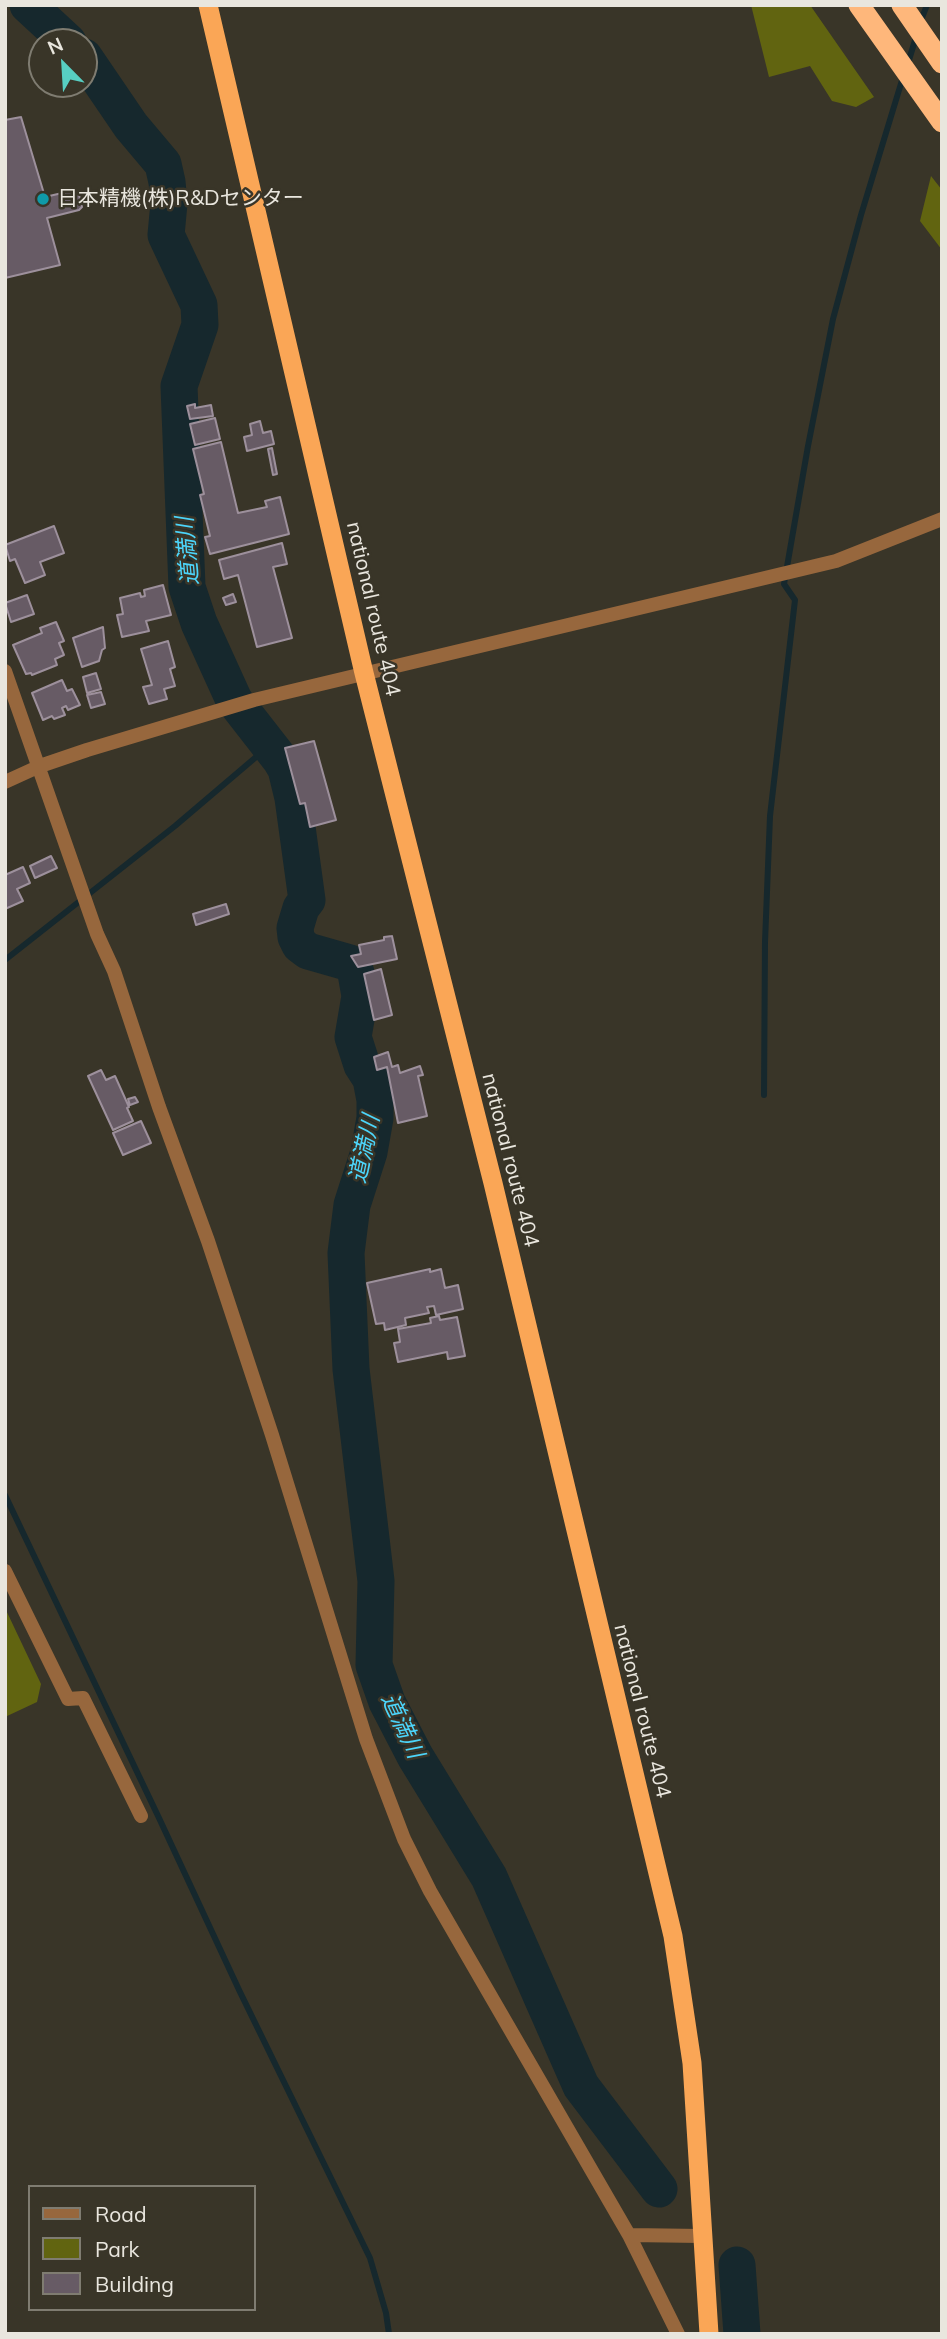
<!DOCTYPE html>
<meta charset="utf-8">
<style>
body{margin:0}
#map{position:relative;width:947px;height:2339px;overflow:hidden;background:#393528;font-family:Mulish,sans-serif}
canvas{display:block}
.frame{position:absolute;inset:0;border:7px solid #e9e6de;pointer-events:none}
.legend{position:absolute;left:28px;top:2185px;width:228px;height:126px;box-sizing:border-box;background:#393528;border:2px solid #7f7c71;margin:0;padding:9px 12px;list-style:none;font-size:21px;color:#e9e6de}
.legend li{display:flex;align-items:center;gap:14px;height:35px}
.legend b{width:35px;border:2px solid #7f7c71}
.north{position:absolute;left:28px;top:28px;width:70px;height:70px;box-sizing:border-box;background:#393528;border:2px solid #7f7c71;border-radius:50%;rotate:336deg;font-size:19px;font-weight:700;line-height:28px;text-align:center;color:#e9e6de}
.north::after{content:'';display:block;margin:auto;width:24px;height:32px;background:#57cec2;clip-path:polygon(50% 0,100% 100%,50% 72%,0 100%)}
</style>
<div id="map">
<canvas width="947" height="2339"></canvas>
<div class="frame"></div>
<ul class="legend">
<li><b style="height:9px;background:#97673d"></b>Road</li>
<li><b style="height:19px;background:#616410"></b>Park</li>
<li><b style="height:19px;background:#675b65"></b>Building</li>
</ul>
<div class="north">N</div>
</div>
<script>
const g = document.querySelector('canvas').getContext('2d');
g.lineJoin = 'round';
function paint(path, color) {
  g.fillStyle = color;
  g.fill(path, 'evenodd');
}
function toPath(rows) {
  const path = new Path2D();
  for (const r of rows) {
    path.moveTo(r[0], r[1]);
    for (let i = 2; i < r.length; i += 2) path.lineTo(r[i], r[i + 1]);
  }
  return path;
}
function strokePath(path, color, width, dash) {
  g.strokeStyle = color;
  g.lineWidth = width;
  g.lineCap = dash ? 'butt' : 'round';
  g.setLineDash(dash || []);
  g.stroke(path);
}
function label(font, color, halo, rows, align = 'center') {
  g.font = font + ' Mulish,"Noto Sans JP",sans-serif';
  g.lineWidth = 5;
  g.setLineDash([]);
  g.textBaseline = 'middle';
  g.strokeStyle = halo;
  g.fillStyle = color;
  for (const [text, x, y, turn = 0] of rows) {
    g.save();
    g.translate(x, y);
    g.rotate((+turn || 0) * Math.PI / 180);
    g.textAlign = isNaN(turn) ? turn : align;
    if (halo) g.strokeText(text, 0, 0);
    g.fillText(text, 0, 0);
    g.restore();
  }
}
const green = toPath([
 [751,5,810,5,874,97,856,107,832,101,810,66,769,77],
 [931,176,942,190,942,250,920,221],
 [5,1608,41,1684,37,1702,5,1717]
]);
const stream = toPath([
 [920,23,927,5],
 [908,63,917,34],
 [5,960,175,826,269,746],
 [764,1095,765,942,770,816,795,600,784,584,808,446,833,319,861,215,903,77],
 [5,1495,159,1818,240,1992,370,2258,386,2313,389,2334]
]);
const river = toPath([
 [28,5,68,42],
 [84,57,131,126,163,164,167,182,169,203,166,235,199,305,200,325,179,386,187,587,199,623,234,700,280,759,286,769,293,798,307,900,301,908,295,928,296,937,300,945,308,951,350,963,356,973,360,996,353,1037,362,1065,371,1079,375,1100,375,1118,369,1152,352,1205,346,1253,351,1369,376,1581,374,1665,387,1702,415,1756,489,1877,581,2086,659,2189],
 [737,2265,742,2334]
]);
const building = toPath([
 [21,117,45,197,75,190,79,195,82,207,79,210,47,218,60,265,5,278,5,120,21,117],
 [195,404,195,408,211,405,213,416,190,419,187,406,195,404],
 [215,418,220,439,195,445,190,424,215,418],
 [260,421,263,433,271,431,274,444,247,451,244,437,252,435,250,424,260,421],
 [221,442,238,513,267,507,265,501,280,497,289,534,210,554,205,537,210,536,200,495,204,494,193,449,221,442],
 [272,448,277,474,273,475,268,449,272,448],
 [54,526,64,553,40,562,45,575,25,583,15,559,10,561,5,545,54,526],
 [282,543,287,564,273,567,292,638,257,647,238,575,224,579,219,560,282,543],
 [163,585,171,615,146,621,149,631,122,637,117,615,123,614,120,598,140,593,141,597,145,596,144,590,163,585],
 [233,594,236,602,226,605,223,598,233,594],
 [27,595,34,614,11,622,5,603,27,595],
 [56,622,64,641,59,643,64,655,55,659,57,665,32,675,31,673,26,674,13,645,42,633,40,628,56,622],
 [103,627,105,648,102,650,99,661,82,667,73,638,103,627],
 [168,641,175,667,170,669,175,686,164,689,167,699,149,704,143,687,152,685,141,649,168,641],
 [96,673,101,689,87,693,83,677,96,673],
 [62,680,67,691,72,689,80,705,68,710,66,706,62,708,65,715,54,719,52,716,43,720,32,693,62,680],
 [101,692,105,704,91,708,87,695,101,692],
 [314,741,336,820,310,827,305,803,300,804,285,748,314,741],
 [51,856,57,868,35,878,30,866,51,856],
 [23,867,30,883,17,889,23,901,5,909,5,875,23,867],
 [226,904,229,914,196,925,193,914,226,904],
 [392,936,397,959,358,967,351,956,361,954,359,945,384,940,384,937,392,936],
 [381,969,392,1015,374,1020,364,974,381,969],
 [388,1052,392,1067,398,1065,400,1073,420,1066,423,1075,418,1076,427,1116,398,1123,387,1067,377,1070,374,1057,388,1052],
 [101,1070,106,1080,115,1076,129,1107,127,1108,133,1121,113,1130,88,1076,101,1070],
 [135,1097,138,1102,130,1105,128,1099,135,1097],
 [141,1121,151,1143,123,1155,113,1133,141,1121],
 [430,1269,430,1272,441,1269,445,1288,458,1285,463,1309,436,1315,434,1306,427,1307,429,1313,405,1318,406,1325,385,1330,384,1323,376,1324,367,1283,430,1269],
 [439,1316,440,1320,457,1317,465,1356,448,1359,447,1352,398,1362,394,1343,400,1342,398,1329,431,1323,430,1318,439,1316]
]);
const minor = toPath([
 [5,671,97,934,114,971,159,1107,208,1241,272,1435,366,1739,404,1839,430,1891,629,2235,702,2236],
 [5,782,40,766,87,750,254,700,836,561,942,519],
 [5,1571,68,1699,83,1698,141,1816],
 [629,2235,678,2334]
]);
const trunk = toPath([
 [208,5,364,673,493,1183,673,1936,692,2063,709,2334]
]);
const motorway = toPath([
 [859,5,942,122],
 [902,5,942,63]
]);
const markers = [
 [43,199,7,"#0f9aa8"]
];
const poiNames = [
 ["日本精機(株)R&Dセンター",57,199]
];
const streetNames = [
 ["national route 404",373,609,77],
 ["national route 404",510,1160,76],
 ["national route 404",642,1711,76]
];
const waterNames = [
 ["道満川",188,551,-95],
 ["道満川",365,1149,-78],
 ["道満川",402,1726,65]
];
paint(green, '#616410');
strokePath(stream, '#16282d', 6);
strokePath(river, '#16282d', 37);
paint(building, '#675b65');
strokePath(building, '#9d909c', 2);
strokePath(minor, '#97673d', 14);
strokePath(trunk, '#faa656', 19);
strokePath(motorway, '#feb77b', 21);
for (const [x, y, r, color] of markers) {
  const dot = new Path2D();
  dot.arc(x, y, r, 0, 2 * Math.PI);
  g.fillStyle = color;
  g.fill(dot);
  strokePath(dot, '#393528', 2.5);
}
label('21px', '#e9e6de', '#393528', poiNames, 'left');
label('21px', '#e9e6de', '#393528', streetNames);
label('italic 23px', '#4cd5fa', '#393528', waterNames);
</script>
